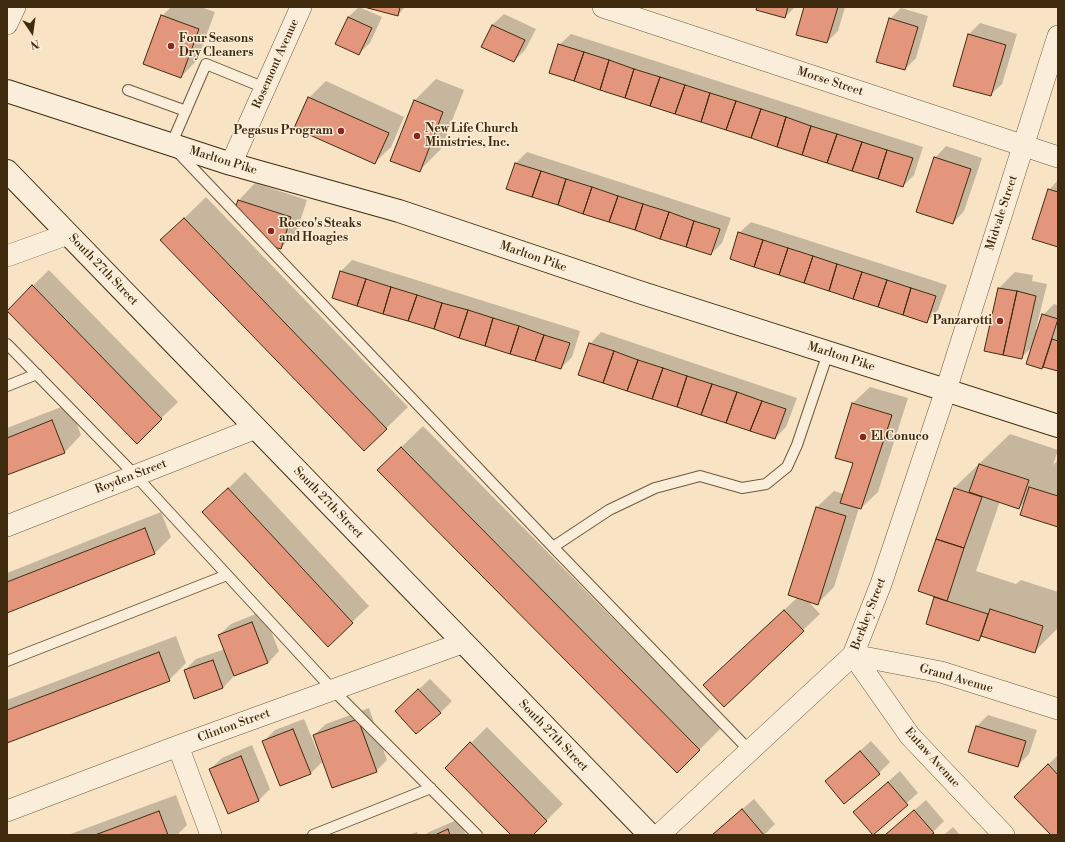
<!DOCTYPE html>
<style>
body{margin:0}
#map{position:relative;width:1065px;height:842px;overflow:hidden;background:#f8e4c5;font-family:"Libre Bodoni",serif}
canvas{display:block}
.frame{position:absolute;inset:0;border:8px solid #402b0e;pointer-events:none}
.north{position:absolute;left:12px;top:12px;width:40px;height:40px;-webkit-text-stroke:3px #faedd9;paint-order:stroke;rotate:167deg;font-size:11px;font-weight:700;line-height:16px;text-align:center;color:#402b0e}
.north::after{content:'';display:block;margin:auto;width:14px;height:18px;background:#402b0e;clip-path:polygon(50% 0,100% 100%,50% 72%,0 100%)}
</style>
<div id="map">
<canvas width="1065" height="842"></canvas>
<div class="frame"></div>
<div class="north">N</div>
</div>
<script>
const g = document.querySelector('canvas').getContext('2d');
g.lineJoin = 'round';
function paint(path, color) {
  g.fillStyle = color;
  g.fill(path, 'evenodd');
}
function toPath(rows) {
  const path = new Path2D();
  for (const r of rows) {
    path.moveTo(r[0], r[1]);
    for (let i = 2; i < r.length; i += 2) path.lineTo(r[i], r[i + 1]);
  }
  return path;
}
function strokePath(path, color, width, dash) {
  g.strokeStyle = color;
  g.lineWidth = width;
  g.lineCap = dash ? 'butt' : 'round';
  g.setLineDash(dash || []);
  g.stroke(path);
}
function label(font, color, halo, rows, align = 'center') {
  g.font = font + ' "Libre Bodoni",serif';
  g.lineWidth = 3;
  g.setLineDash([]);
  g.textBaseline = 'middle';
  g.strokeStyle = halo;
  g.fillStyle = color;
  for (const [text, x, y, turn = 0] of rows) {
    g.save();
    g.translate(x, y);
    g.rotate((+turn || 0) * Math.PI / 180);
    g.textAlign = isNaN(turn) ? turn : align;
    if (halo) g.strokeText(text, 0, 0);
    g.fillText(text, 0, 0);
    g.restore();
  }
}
const shadow = toPath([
 [171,7,201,7,215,12,197,60,181,77,162,16],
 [359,7,382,17,370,43,358,54,348,17],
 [368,7,405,7,398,15],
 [758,7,795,7,785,17],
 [805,7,845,7,838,31,827,42],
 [901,8,928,16,916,58,905,69,890,19],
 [504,14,536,29,525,50,514,61,482,46,492,25],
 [980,23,1017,34,1002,84,990,95,969,34],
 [571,34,923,147,914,175,903,186,559,45],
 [436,79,464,90,441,149,419,171,414,101],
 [326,81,404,117,391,147,374,163,309,98],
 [946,146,982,158,964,211,953,223,935,158],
 [527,152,731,218,722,243,711,254,508,188,516,163],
 [1058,180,1058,246,1049,190],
 [255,183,307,200,297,231,281,248,236,209,239,200],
 [206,197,408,407,364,450,162,240],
 [751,222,947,285,938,310,927,321,739,233],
 [352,260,580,331,572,357,561,368,333,297,341,271],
 [49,270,178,402,137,442,8,310],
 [1015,272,1033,275,1032,281,1047,284,1036,329,1038,330,1043,315,1054,304,1058,305,1058,370,1044,366,1042,368,1033,346,1021,358,999,288],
 [601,332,797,398,786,427,775,438,590,344],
 [870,387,908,398,878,492,861,508,859,508,834,587,818,603,807,600,820,614,724,705,721,669,798,597,790,595,817,507,834,491,844,494,854,463,836,457,853,403],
 [69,404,81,435,65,452,7,474,7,428],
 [423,426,721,728,677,772,378,470],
 [1010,434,1058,450,1053,465,1058,460,1058,526,1026,500,1019,508,1000,501,976,571,1016,584,1021,580,1058,592,1058,628,1034,652,983,635,979,640,927,623,936,596,954,488],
 [245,472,369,606,328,645,204,512],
 [161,512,171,537,155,553,7,612,7,573],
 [263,611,279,651,268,663,234,675,234,676,223,688,185,670,196,659,225,649,219,635,231,624],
 [176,636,186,663,169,680,7,742,7,700],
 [430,679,452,701,441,712,416,732,407,700],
 [369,708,387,760,376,771,314,735,326,724],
 [988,715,1037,730,1029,754,1018,765,977,726],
 [304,719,322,762,311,773,263,742,275,730],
 [487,727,563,804,532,835,512,835,446,768],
 [871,741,890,762,879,773,826,781],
 [252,745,270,789,259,800,210,769,222,758],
 [1058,755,1058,835,1053,835,1015,797],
 [900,771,918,793,873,833,854,812],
 [176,795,187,825,177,835,68,835],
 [754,799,775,824,764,835,712,835],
 [926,800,944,821,930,835,886,835],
 [459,819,466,835,425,835,429,832],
 [953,827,960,835,944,835],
 [417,832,418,835,409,835]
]);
const building = toPath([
 [364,7,400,7,398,16,364,7],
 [757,7,788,7,785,18,756,10,757,7],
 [804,7,838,7,827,43,796,35,804,7],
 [161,15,199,29,181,78,143,64,161,15],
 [348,17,372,28,359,55,335,44,348,17],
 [889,18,918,27,905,70,876,62,889,18],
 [492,25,525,40,514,62,481,47,492,25],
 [968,34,1006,45,991,96,953,86,968,34],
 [558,44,584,52,574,81,549,73,558,44],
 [584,52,609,60,600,90,574,81,584,52],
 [609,60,634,69,625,98,600,90,609,60],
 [634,69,660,77,650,106,625,98,634,69],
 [660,77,685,85,675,114,650,106,660,77],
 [685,85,710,93,701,122,675,114,685,85],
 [710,93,736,101,726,130,701,122,710,93],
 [308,97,389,133,375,164,294,128,308,97],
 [414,100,443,112,420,172,390,161,414,100],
 [736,101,761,109,751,138,726,130,736,101],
 [761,109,786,117,777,147,751,138,761,109],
 [786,117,811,126,802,155,777,147,786,117],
 [811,126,837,134,827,163,802,155,811,126],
 [837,134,862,142,852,171,827,163,837,134],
 [862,142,887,150,878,179,852,171,862,142],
 [887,150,913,158,903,187,878,179,887,150],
 [934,157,971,169,953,224,916,212,934,157],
 [515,163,541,171,532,197,506,189,515,163],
 [541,171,566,179,558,205,532,197,541,171],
 [566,179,592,187,583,214,558,205,566,179],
 [592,187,618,196,609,222,583,214,592,187],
 [1048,189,1058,192,1058,247,1032,239,1048,189],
 [618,196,643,204,635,230,609,222,618,196],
 [238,200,291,217,281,249,270,246,235,209,238,200],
 [643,204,669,212,660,239,635,230,643,204],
 [669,212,694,221,686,247,660,239,669,212],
 [184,218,387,429,364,451,160,240,184,218],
 [694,221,720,229,711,255,686,247,694,221],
 [738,232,763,240,754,267,730,259,738,232],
 [763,240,788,248,779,275,754,267,763,240],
 [788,248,813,256,804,283,779,275,788,248],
 [813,256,837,264,829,291,804,283,813,256],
 [837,264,862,272,853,299,829,291,837,264],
 [340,271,366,279,357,306,332,298,340,271],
 [862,272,887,280,878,307,853,299,862,272],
 [366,279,391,287,383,314,357,306,366,279],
 [887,280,911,288,903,315,878,307,887,280],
 [32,285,162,419,137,444,7,311,32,285],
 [391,287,417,295,408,321,383,314,391,287],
 [911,288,936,296,927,323,903,315,911,288],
 [998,288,1017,291,1003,355,984,351,998,288],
 [1017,291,1036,296,1022,359,1003,355,1017,291],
 [417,295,442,303,434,329,408,321,417,295],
 [442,303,468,310,459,338,434,329,442,303],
 [468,310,493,318,485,346,459,338,468,310],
 [1042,314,1058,319,1042,369,1026,364,1042,314],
 [493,318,519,326,510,354,485,346,493,318],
 [519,326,544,335,535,361,510,354,519,326],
 [544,335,570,343,561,369,535,361,544,335],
 [1052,339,1058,341,1058,371,1043,367,1052,339],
 [589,343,614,351,603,383,578,375,589,343],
 [614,351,638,360,627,391,603,383,614,351],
 [638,360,663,368,652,399,627,391,638,360],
 [663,368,687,376,677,407,652,399,663,368],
 [687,376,712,384,701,415,677,407,687,376],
 [712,384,737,392,726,423,701,415,712,384],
 [737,392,762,401,750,431,726,423,737,392],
 [762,401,786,409,775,439,750,431,762,401],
 [852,403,892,415,861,509,840,503,853,463,835,458,852,403],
 [52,420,65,453,7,475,7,438,52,420],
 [401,447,700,750,677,773,377,470,401,447],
 [979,464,1029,480,1019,509,969,492,979,464],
 [1029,487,1058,496,1058,527,1020,515,1029,487],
 [228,488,353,623,328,647,202,512,228,488],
 [954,488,982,497,964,548,936,539,954,488],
 [816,507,846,516,818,605,788,595,816,507],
 [145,528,155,554,7,613,7,582,145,528],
 [936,539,964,548,947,601,918,591,936,539],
 [934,597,988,614,979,641,926,624,934,597],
 [990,609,1043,626,1035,653,981,636,990,609],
 [784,610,804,631,724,707,703,685,784,610],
 [252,622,268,663,234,676,218,635,252,622],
 [159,652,170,681,7,743,7,710,159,652],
 [213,660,223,688,194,699,184,670,213,660],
 [418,689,441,713,416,734,395,711,418,689],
 [358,719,377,772,332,788,313,735,358,719],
 [976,726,1026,741,1018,767,968,752,976,726],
 [293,729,311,774,280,786,262,741,293,729],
 [470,742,547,821,533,835,511,835,445,768,470,742],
 [860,751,880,774,844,804,825,781,860,751],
 [241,756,259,801,228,814,209,769,241,756],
 [1048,764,1058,775,1058,835,1051,835,1014,797,1048,764],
 [888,782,908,805,873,835,853,812,888,782],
 [742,809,764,835,712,835,742,809],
 [914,810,934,833,931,835,885,835,914,810],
 [159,811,168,835,95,835,159,811],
 [448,829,450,835,435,835,448,829]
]);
const service = toPath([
 [265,88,206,64,171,145,553,547,750,751],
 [128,90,186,111],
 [7,344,135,475,333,690,477,835],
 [7,386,37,374],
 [553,547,609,510,655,488,700,476,742,488,766,484,787,467,797,445,828,353],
 [7,661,227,575],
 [313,835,431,788]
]);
const minor = toPath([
 [603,7,1058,157],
 [7,24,15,7],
 [231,164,301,7],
 [7,256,68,234],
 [7,526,256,428],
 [853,655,910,736,1004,835],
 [853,655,941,672,1058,709],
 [178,746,211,835],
 [7,811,178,746,462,643],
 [659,835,853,655,881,584,946,390,1058,36]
]);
const secondary = toPath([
 [7,91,231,164,399,211,639,292,1058,426],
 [7,171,650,835]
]);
const markers = [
 [171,46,4,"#8f2418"],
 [341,131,4,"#8f2418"],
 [417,136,4,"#8f2418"],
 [271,231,4,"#8f2418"],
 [1000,321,4,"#8f2418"],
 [863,437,4,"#8f2418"]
];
const poiNames = [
 ["Four Seasons",179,39],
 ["Dry Cleaners",179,53],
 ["New Life Church",425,129],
 ["Ministries, Inc.",425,143],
 ["Pegasus Program",333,131,"right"],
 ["Rocco's Steaks",279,224],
 ["and Hoagies",279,238],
 ["Panzarotti",992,321,"right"],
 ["El Conuco",871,437]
];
const streetNames = [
 ["Rosemont Avenue",276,64,-66],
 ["Morse Street",830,82,18],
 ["Marlton Pike",223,161,17],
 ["Midvale Street",1002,213,-72],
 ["Marlton Pike",533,257,19],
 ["South 27th Street",103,270,46],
 ["Marlton Pike",841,357,18],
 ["Royden Street",131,477,-21],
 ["South 27th Street",328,503,46],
 ["Berkley Street",869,614,-69],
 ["Grand Avenue",956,679,16],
 ["Clinton Street",234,726,-20],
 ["South 27th Street",553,736,46],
 ["Eutaw Avenue",932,758,48]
];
paint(shadow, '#0003');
paint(building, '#e4967c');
strokePath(building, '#402b0e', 1);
strokePath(service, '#6e593c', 12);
strokePath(minor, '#6e593c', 22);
strokePath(secondary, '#402b0e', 24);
strokePath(service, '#faedd9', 10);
strokePath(minor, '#faedd9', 21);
strokePath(secondary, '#faedd9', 22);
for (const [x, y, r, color] of markers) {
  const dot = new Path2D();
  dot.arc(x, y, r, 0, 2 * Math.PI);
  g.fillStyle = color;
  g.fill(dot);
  strokePath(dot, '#faedd9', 1.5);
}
label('bold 12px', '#402b0e', '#faedd9', poiNames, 'left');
label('12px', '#402b0e', '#faedd9', streetNames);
</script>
